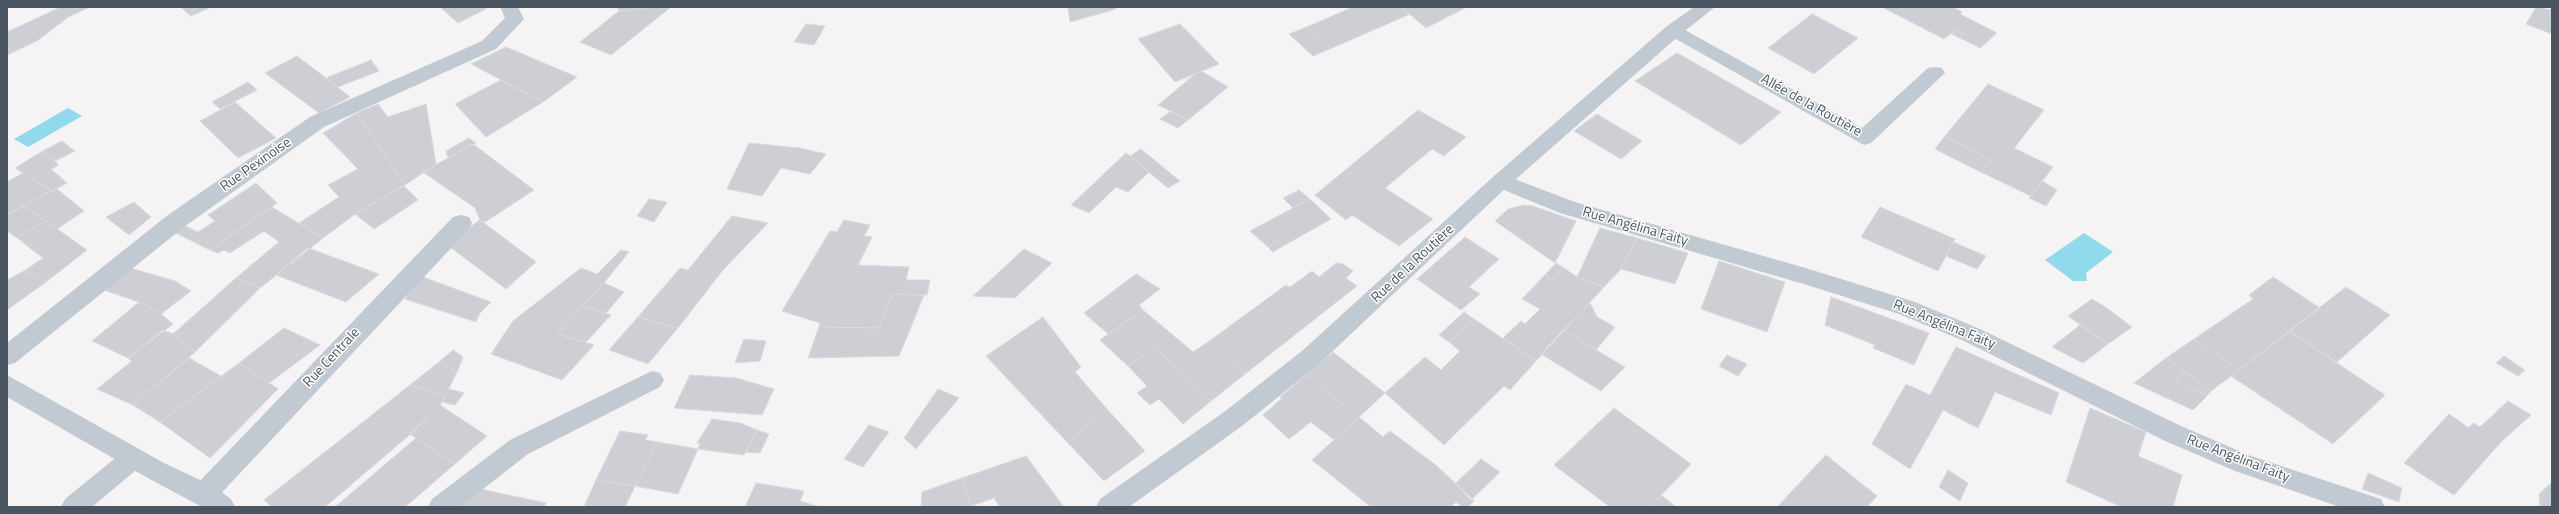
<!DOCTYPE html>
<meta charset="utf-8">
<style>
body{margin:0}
#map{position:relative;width:2559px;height:514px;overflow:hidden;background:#f5f3f3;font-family:"Titillium Web",sans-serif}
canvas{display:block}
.frame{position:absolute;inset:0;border:8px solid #4a5661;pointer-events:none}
</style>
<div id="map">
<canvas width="2559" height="514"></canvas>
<div class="frame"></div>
</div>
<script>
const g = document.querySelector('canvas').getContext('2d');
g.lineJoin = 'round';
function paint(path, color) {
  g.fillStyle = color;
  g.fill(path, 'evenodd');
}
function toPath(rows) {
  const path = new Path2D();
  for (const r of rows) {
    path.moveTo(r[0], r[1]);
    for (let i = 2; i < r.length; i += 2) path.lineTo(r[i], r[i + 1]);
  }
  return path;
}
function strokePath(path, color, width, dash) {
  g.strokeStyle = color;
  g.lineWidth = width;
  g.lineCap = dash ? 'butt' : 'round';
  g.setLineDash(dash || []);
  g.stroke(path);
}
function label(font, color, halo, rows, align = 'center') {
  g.font = font + ' "Titillium Web",sans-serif';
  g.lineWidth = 3;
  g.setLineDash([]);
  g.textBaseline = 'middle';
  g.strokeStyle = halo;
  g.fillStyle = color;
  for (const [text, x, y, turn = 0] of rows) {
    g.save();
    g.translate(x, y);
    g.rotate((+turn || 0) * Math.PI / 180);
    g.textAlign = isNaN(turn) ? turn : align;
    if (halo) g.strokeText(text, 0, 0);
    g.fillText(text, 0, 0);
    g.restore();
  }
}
const water = toPath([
 [68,108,82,116,28,147,14,139],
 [2084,233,2113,252,2086,273,2087,281,2073,281,2045,260]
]);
const building = toPath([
 [61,7,90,7,68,17,37,41,7,55,7,32,61,7],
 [181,7,198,7,187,13,181,7],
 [198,7,209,8,191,16,187,13,198,7],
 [440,7,484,7,486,9,458,23,440,7],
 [617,7,654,7,619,11,617,7],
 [654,7,671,7,611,55,580,42,619,11,654,7],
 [1068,7,1114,7,1116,9,1070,22,1068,7],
 [1353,7,1401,7,1410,14,1332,48,1307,27,1353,7],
 [1401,7,1467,7,1426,28,1401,7],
 [1882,7,1952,7,1962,12,1960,14,1997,33,1980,48,1960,38,1964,34,1956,30,1944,39,1882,7],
 [2536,7,2552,10,2552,34,2526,24,2536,7],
 [1812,14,1858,38,1814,74,1768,48,1812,14],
 [806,24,825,26,814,45,794,42,806,24],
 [1180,24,1219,64,1175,82,1138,39,1180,24],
 [1307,27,1332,48,1313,56,1289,34,1307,27],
 [1956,30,1964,34,1960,38,1952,34,1956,30],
 [506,47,577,77,543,102,471,64,506,47],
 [1677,53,1781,112,1741,145,1635,81,1677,53],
 [297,56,326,78,350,97,319,113,265,73,297,56],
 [371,60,379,71,338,87,326,78,371,60],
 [1201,71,1228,87,1188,120,1158,105,1194,75,1201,71],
 [501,80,543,102,486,137,455,104,501,80],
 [248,82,257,90,220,109,212,102,248,82],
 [1988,84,2044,110,2014,148,2053,167,2031,196,1981,172,1990,160,1945,136,1988,84],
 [235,102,276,138,238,158,200,121,235,102],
 [378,104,388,117,426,104,436,164,405,185,357,113,378,104],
 [1418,110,1466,137,1444,156,1432,149,1385,188,1433,219,1399,246,1352,215,1346,220,1315,195,1418,110],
 [1171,111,1188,120,1178,128,1160,119,1171,111],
 [357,113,405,185,355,214,323,238,299,223,339,197,328,185,358,169,323,133,357,113],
 [1597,114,1642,141,1621,159,1574,131,1597,114],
 [1945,136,1990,160,1981,172,1935,149,1945,136],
 [469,138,476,143,448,158,446,151,469,138],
 [62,141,75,151,55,161,43,151,62,141],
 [749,143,800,148,826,154,810,174,781,168,762,196,727,189,749,143],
 [473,144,534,190,485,222,480,220,475,208,423,172,473,144],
 [1141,149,1180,181,1168,188,1130,156,1141,149],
 [43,151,59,165,51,169,67,183,52,191,15,168,43,151],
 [1126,153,1149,172,1128,192,1116,187,1089,213,1071,205,1126,153],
 [23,173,52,191,7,214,7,182,23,173],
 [2042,181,2057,190,2046,206,2029,198,2042,181],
 [256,183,277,203,210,250,170,230,179,223,198,232,215,221,208,215,256,183],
 [404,186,418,200,374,229,355,214,404,186],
 [56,188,84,211,57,229,24,206,56,188],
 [1299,190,1310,199,1293,208,1283,198,1299,190],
 [649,199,667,202,654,222,637,216,649,199],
 [1310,199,1331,219,1283,246,1278,241,1268,247,1250,231,1310,199],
 [134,202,151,217,129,235,106,217,134,202],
 [1524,205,1533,206,1576,221,1555,263,1495,221,1508,209,1524,205],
 [24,206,46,221,17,238,7,231,7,214,24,206],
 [272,207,323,238,260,288,236,278,279,242,264,231,230,253,224,250,218,253,210,250,272,207],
 [1880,207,1955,239,1938,271,1861,237,1880,207],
 [732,216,768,223,723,270,678,328,638,317,680,268,688,270,732,216],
 [480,220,536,262,506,289,446,244,480,220],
 [844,220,870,225,864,236,872,237,858,265,909,267,906,280,930,280,927,295,893,294,879,328,819,327,820,323,782,311,830,231,837,232,844,220],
 [46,221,87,250,46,282,24,271,43,258,17,238,46,221],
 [1600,228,1637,238,1621,269,1604,287,1577,277,1600,228],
 [1465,237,1499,259,1469,287,1480,294,1461,310,1417,279,1465,237],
 [1637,238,1688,253,1675,284,1621,269,1637,238],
 [1278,241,1283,246,1273,252,1268,247,1278,241],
 [1953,242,1986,256,1977,269,1946,256,1953,242],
 [308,248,379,274,346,302,276,275,308,248],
 [1024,249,1052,263,1015,298,973,296,1024,249],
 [621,250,629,252,604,283,557,334,594,345,562,380,491,354,513,321,581,268,597,274,621,250],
 [1719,261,1785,282,1767,332,1701,309,1719,261],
 [1336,263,1343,264,1353,271,1346,278,1357,286,1245,374,1208,342,1286,285,1290,287,1312,271,1319,277,1336,263],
 [1556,263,1564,268,1552,280,1545,275,1556,263],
 [130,268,175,281,191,291,161,314,139,302,104,290,130,268],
 [1564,268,1577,277,1604,287,1536,361,1503,338,1521,321,1525,324,1540,309,1522,299,1545,275,1552,280,1564,268],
 [24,271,46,282,7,310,7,280,24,271],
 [1136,274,1160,289,1139,305,1143,310,1108,334,1084,313,1136,274],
 [420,276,491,302,480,313,476,322,405,299,420,276],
 [2273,277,2320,308,2239,370,2194,339,2253,299,2249,295,2273,277],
 [236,278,260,288,195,352,173,334,236,278],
 [604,283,624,292,606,313,583,306,604,283],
 [2346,287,2390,315,2337,362,2289,331,2346,287],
 [893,294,924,295,899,356,808,358,819,327,879,328,893,294],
 [1831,297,1929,333,1914,365,1873,348,1875,345,1825,325,1831,297],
 [2092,299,2104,306,2132,327,2108,344,2068,316,2092,299],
 [139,302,161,314,173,324,128,358,92,341,139,302],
 [1590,303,1597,317,1615,327,1596,350,1563,330,1590,303],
 [583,306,611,315,586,342,557,334,583,306],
 [1143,310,1193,352,1208,342,1245,374,1211,401,1155,347,1128,366,1100,340,1143,310],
 [1464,312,1474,319,1449,342,1439,335,1464,312],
 [638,317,678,328,648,364,609,350,638,317],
 [1043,317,1081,367,1075,372,1107,409,1068,443,986,356,1043,317],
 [1474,319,1536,361,1510,390,1504,386,1444,445,1385,393,1425,357,1441,370,1460,351,1449,342,1474,319],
 [2080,325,2108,344,2083,363,2052,347,2080,325],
 [284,328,320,345,269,383,239,363,284,328],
 [163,330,173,334,195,352,133,405,97,389,132,361,128,358,163,330],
 [1563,330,1596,350,1625,367,1601,391,1541,354,1563,330],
 [2289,331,2385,395,2333,444,2231,376,2289,331],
 [744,339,766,341,760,361,735,363,744,339],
 [2194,339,2239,370,2211,391,2166,358,2194,339],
 [1155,347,1211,401,1183,424,1159,399,1150,405,1137,393,1147,386,1128,366,1155,347],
 [1956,347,2059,393,2051,415,1995,392,1978,428,1943,410,1910,469,1872,444,1906,384,1930,395,1956,347],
 [453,350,463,357,457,372,439,362,453,350],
 [1333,352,1385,393,1359,417,1306,375,1333,352],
 [1727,355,1747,364,1738,376,1719,366,1727,355],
 [2504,356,2525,370,2518,376,2496,363,2504,356],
 [189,358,221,376,160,422,133,405,189,358],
 [2166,358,2184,371,2174,380,2207,396,2193,410,2134,383,2166,358],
 [439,362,457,372,445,396,410,385,439,362],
 [239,363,278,389,210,458,160,422,239,363],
 [2184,371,2211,391,2207,396,2174,380,2184,371],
 [690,375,736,378,774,389,762,415,674,408,690,375],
 [1306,375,1359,417,1334,440,1311,422,1289,439,1263,415,1282,398,1280,397,1306,375],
 [410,385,445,396,440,405,413,432,325,507,272,507,264,500,410,385],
 [449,389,464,393,455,405,442,402,449,389],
 [938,389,959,398,916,449,904,438,938,389],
 [2508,401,2531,415,2501,442,2454,495,2404,463,2449,414,2469,428,2473,423,2480,427,2508,401],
 [440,405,487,436,455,464,410,434,440,405],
 [1614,408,1691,464,1650,507,1610,507,1554,465,1614,408],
 [2090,408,2146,432,2138,456,2182,475,2173,507,2122,507,2066,482,2090,408],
 [1107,409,1145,451,1104,481,1068,443,1107,409],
 [1359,417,1383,437,1390,431,1437,466,1474,501,1468,507,1462,507,1456,502,1451,507,1371,507,1312,460,1359,417],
 [712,419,740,423,757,430,744,455,698,449,700,443,697,443,712,419],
 [869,425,889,432,863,467,844,459,869,425],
 [757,430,769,434,760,453,746,452,757,430],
 [620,431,648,435,645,440,658,442,635,486,596,480,620,431],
 [416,438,455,464,405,507,335,507,416,438],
 [658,442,698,449,678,494,635,486,658,442],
 [1826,455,1877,496,1867,507,1777,507,1826,455],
 [1026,456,1064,507,1000,507,994,498,971,506,962,478,1026,456],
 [1481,459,1500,472,1471,500,1455,484,1481,459],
 [1948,470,1968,483,1960,501,1939,487,1948,470],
 [2368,473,2402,488,2399,502,2362,489,2368,473],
 [962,478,971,506,921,507,922,492,962,478],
 [596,480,635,486,625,507,584,507,596,480],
 [2552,482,2552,507,2540,507,2539,494,2552,482],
 [756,483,804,491,800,501,820,507,745,507,756,483],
 [480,489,546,503,544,507,455,507,480,489],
 [1661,495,1676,507,1650,507,1661,495]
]);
const minor = toPath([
 [500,7,518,7,524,19,496,49,324,127,184,227,15,363,7,365,7,343,168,215,310,117,482,41,505,18,500,7],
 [1674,24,1862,128,1928,68,1935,67,1942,68,1945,73,1871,143,1864,145,1667,34,1665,30,1667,26,1674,24],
 [1501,174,1575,202,1809,269,1915,302,1980,329,2181,426,2251,456,2381,499,2385,507,2340,507,2235,471,2163,440,1964,341,1899,314,1807,285,1560,213,1494,186,1491,181,1494,176,1501,174],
 [461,215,469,217,472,223,469,229,213,502,204,505,195,502,191,494,195,486,453,217,461,215],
 [652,371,660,373,664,380,660,387,528,454,460,507,428,507,432,499,510,440,652,371],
 [133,448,142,451,145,458,142,465,92,507,61,507,65,499,124,451,133,448]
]);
const tertiary = toPath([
 [1694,7,1715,7,1681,34,1508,186,1318,365,1242,426,1129,507,1096,507,1100,499,1224,412,1302,351,1494,176,1667,26,1694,7],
 [7,375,164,463,213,486,231,499,235,507,202,507,146,477,7,397,7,375]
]);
const streetNames = [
 ["Allée de la Routière",1811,106,29],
 ["Rue Pexinoise",256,165,-35],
 ["Rue Angélina Faity",1635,227,16],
 ["Rue de la Routière",1413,264,-43],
 ["Rue Angélina Faity",1944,325,22],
 ["Rue Centrale",332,358,-47],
 ["Rue Angélina Faity",2238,459,21]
];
paint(water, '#90daee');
paint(building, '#cdcfd5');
strokePath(building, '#d7d9de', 1);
paint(minor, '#c1cad2');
paint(tertiary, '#c1cad2');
label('14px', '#4a5661', '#fff', streetNames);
</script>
